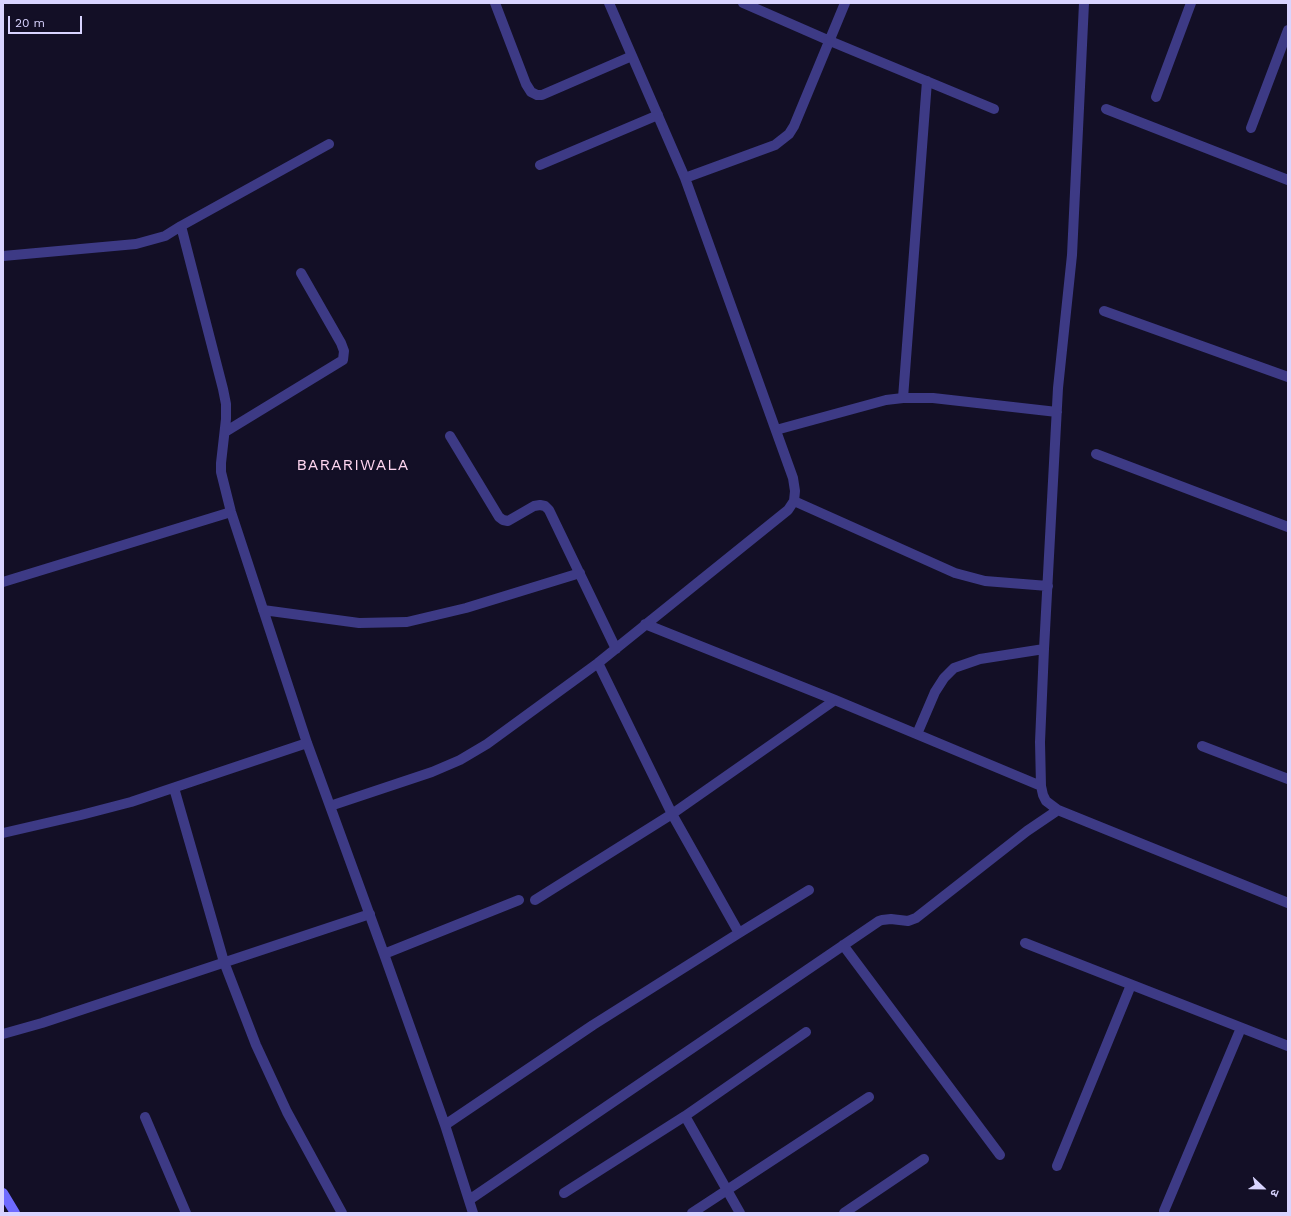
<!DOCTYPE html>
<meta charset="utf-8">
<style>
body{margin:0}
#map{position:relative;width:1291px;height:1216px;overflow:hidden;background:#130f26;font-family:"Work Sans","Noto Sans Devanagari",sans-serif}
canvas{display:block}
.frame{position:absolute;inset:0;border:4px solid #d9d4ff;pointer-events:none}
.north{position:absolute;left:1243px;top:1168px;width:40px;height:40px;-webkit-text-stroke:3px #130f26;paint-order:stroke;rotate:112deg;font-size:11px;font-weight:700;line-height:16px;text-align:center;color:#d9d4ff}
.north::after{content:'';display:block;margin:auto;width:14px;height:18px;background:#d9d4ff;clip-path:polygon(50% 0,100% 100%,50% 72%,0 100%)}
.scale{position:absolute;left:8px;top:16px;width:74px;height:18px;box-sizing:border-box;border:2px solid #d9d4ff;border-top:0;padding-left:5px;font-size:12px;line-height:14px;white-space:nowrap;color:#d9d4ff;-webkit-text-stroke:3px #130f26;paint-order:stroke}
</style>
<div id="map">
<canvas width="1291" height="1216"></canvas>
<div class="frame"></div>
<div class="north">उ</div>
<div class="scale">20 m</div>
</div>
<script>
const g = document.querySelector('canvas').getContext('2d');
g.lineJoin = 'round';
function toPath(rows) {
  const path = new Path2D();
  for (const r of rows) {
    path.moveTo(r[0], r[1]);
    for (let i = 2; i < r.length; i += 2) path.lineTo(r[i], r[i + 1]);
  }
  return path;
}
function strokePath(path, color, width, dash) {
  g.strokeStyle = color;
  g.lineWidth = width;
  g.lineCap = dash ? 'butt' : 'round';
  g.setLineDash(dash || []);
  g.stroke(path);
}
function label(font, color, halo, rows, align = 'center') {
  g.font = font + ' "Work Sans",sans-serif';
  g.lineWidth = 4;
  g.setLineDash([]);
  g.textBaseline = 'middle';
  g.strokeStyle = halo;
  g.fillStyle = color;
  for (const [text, x, y, turn = 0] of rows) {
    g.save();
    g.translate(x, y);
    g.rotate((+turn || 0) * Math.PI / 180);
    g.textAlign = isNaN(turn) ? turn : align;
    if (halo) g.strokeText(text, 0, 0);
    g.fillText(text, 0, 0);
    g.restore();
  }
}
const street = toPath([
 [495,3,526,84,531,92,537,95,542,95,632,56],
 [743,3,830,41,994,109],
 [1084,3,1072,255,1058,388,1044,649,1040,742,1041,786,1043,795,1046,801,1058,810,1288,903],
 [1156,97,1191,3],
 [1106,109,1288,180],
 [1251,128,1288,30],
 [540,165,658,115],
 [685,178,775,145,789,134,794,126,845,3],
 [181,226,223,389,226,404,226,419,221,463,221,472,231,512,307,743,384,954,445,1125,473,1213],
 [3,256,136,244,165,236,181,226,329,144],
 [1104,311,1288,377],
 [903,398,927,81],
 [776,430,886,400,903,398,933,398,1057,412],
 [225,432,343,360,344,351,341,343,301,273],
 [450,436,499,517,503,520,508,521,534,506,540,505,545,506,549,510,616,649],
 [1096,454,1288,527],
 [794,501,955,573,985,581,1048,586],
 [3,582,231,512],
 [263,610,359,623,407,622,466,608,580,573],
 [645,624,835,700,1041,786],
 [598,663,672,814,739,933],
 [917,734,935,692,944,678,954,668,980,659,1044,649],
 [1202,746,1288,779],
 [174,788,224,962,256,1045,287,1112,342,1213],
 [330,806,432,772,460,760,487,744,598,663,788,510,794,501,795,491,793,478,685,178,609,3],
 [3,833,81,815,131,802,307,743],
 [535,900,672,814,835,700],
 [1025,943,1288,1046],
 [843,945,1000,1155],
 [384,954,519,900],
 [3,1034,42,1023,370,914],
 [685,1116,740,1213],
 [145,1117,186,1213],
 [445,1125,593,1025,739,933,809,890],
 [1057,1166,1131,985],
 [564,1193,685,1116,806,1032],
 [469,1200,879,921,882,920,891,919,908,921,916,918,1027,831,1058,810],
 [1164,1211,1241,1028],
 [692,1213,869,1097],
 [844,1213,924,1159]
]);
const secondary = toPath([
 [3,1193,15,1213]
]);
const quarterNames = [
 ["BARARIWALA",353,465]
];
strokePath(street, '#3d3a85', 10);
strokePath(secondary, '#6f6bff', 10);
g.letterSpacing = '1px';
label('16px', '#ffd6f0', '#130f26', quarterNames);
g.letterSpacing = '0px';
</script>
